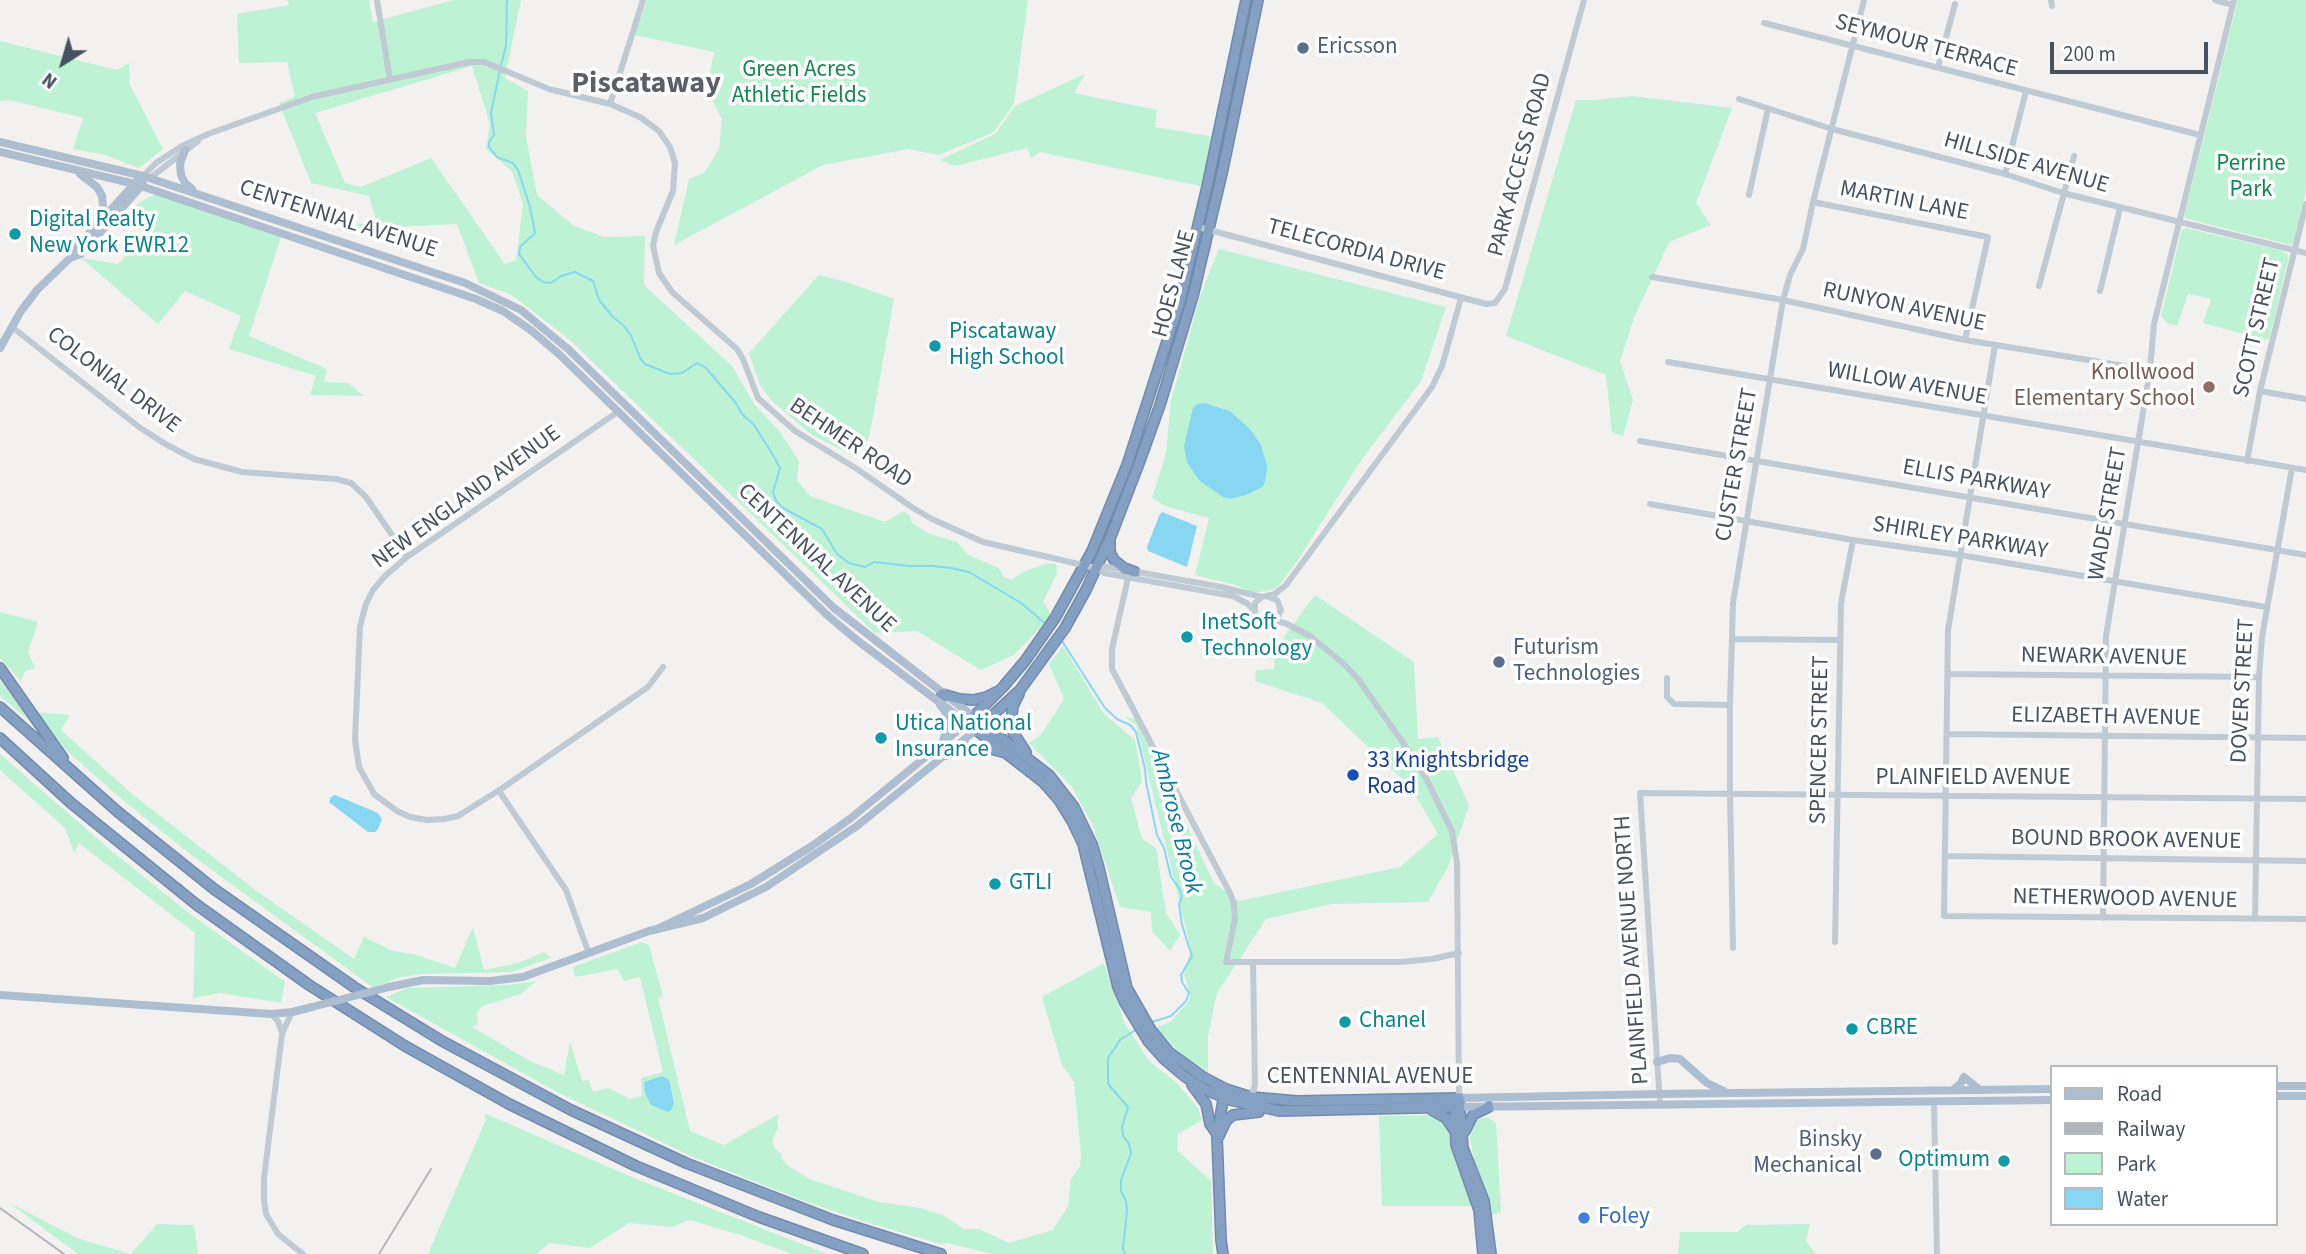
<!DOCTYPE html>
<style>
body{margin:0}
#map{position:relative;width:2306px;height:1254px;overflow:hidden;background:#f3f0f0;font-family:"Source Sans 3",sans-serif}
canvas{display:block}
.legend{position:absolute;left:2050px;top:1065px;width:228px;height:161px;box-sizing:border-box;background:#fff;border:2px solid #b5babf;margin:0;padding:9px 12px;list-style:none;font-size:21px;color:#47525f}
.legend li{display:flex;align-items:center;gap:14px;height:35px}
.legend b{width:35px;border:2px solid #b5babf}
.north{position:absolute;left:28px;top:28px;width:70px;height:70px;-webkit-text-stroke:5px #fff;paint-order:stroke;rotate:217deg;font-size:19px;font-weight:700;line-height:28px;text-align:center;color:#47525f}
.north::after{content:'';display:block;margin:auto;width:24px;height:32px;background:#47525f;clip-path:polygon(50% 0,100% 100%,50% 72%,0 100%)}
.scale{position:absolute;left:2050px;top:42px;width:158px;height:32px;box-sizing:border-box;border:4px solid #47525f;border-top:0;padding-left:9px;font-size:21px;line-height:24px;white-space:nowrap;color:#47525f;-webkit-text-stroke:5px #fff;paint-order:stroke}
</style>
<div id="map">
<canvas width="2306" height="1254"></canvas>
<ul class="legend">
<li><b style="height:9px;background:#aebed1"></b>Road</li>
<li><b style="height:9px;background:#b2b5bb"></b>Railway</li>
<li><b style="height:19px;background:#bdf2d4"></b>Park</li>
<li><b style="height:19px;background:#87d7f2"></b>Water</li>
</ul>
<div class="north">N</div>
<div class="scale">200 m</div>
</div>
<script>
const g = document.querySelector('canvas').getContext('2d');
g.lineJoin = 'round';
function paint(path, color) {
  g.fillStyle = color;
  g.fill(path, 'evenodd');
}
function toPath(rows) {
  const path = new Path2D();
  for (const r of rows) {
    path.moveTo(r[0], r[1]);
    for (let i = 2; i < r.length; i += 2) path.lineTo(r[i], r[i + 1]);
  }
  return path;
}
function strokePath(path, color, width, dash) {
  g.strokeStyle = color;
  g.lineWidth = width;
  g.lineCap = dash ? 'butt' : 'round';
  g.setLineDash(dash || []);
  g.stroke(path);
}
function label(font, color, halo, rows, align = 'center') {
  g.font = font + ' "Source Sans 3",sans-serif';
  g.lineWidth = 7;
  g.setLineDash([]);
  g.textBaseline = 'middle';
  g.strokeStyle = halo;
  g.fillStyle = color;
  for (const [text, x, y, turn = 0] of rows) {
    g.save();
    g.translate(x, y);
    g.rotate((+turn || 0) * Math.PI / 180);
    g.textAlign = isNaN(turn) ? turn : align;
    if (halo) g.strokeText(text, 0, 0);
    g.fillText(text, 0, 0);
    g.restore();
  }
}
const green = toPath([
 [287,0,369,0,373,22,453,0,521,0,505,78,528,91,526,137,537,195,574,226,604,237,645,236,644,285,733,367,754,404,780,432,799,461,797,480,810,496,885,522,904,511,910,516,912,523,930,534,957,542,968,555,999,568,1003,576,1011,580,1025,571,1048,563,1056,564,1057,573,1043,602,1051,615,1040,628,1014,655,981,670,917,631,875,633,571,341,512,295,479,283,457,224,336,230,376,220,369,196,311,183,279,103,295,97,287,62,239,63,237,14,289,5],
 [472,66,490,124,486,149,512,171,523,204,516,260,505,264,431,158,361,187,345,183,315,113],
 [647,0,1028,0,1014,104,994,132,939,155,908,149,823,165,674,245,689,179,704,173,719,149,722,119,707,90,714,52,635,35],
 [2238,0,2306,0,2306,191,2294,241,2291,245,2187,219,2184,216],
 [0,41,117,70,129,63,130,85,163,149,139,168,105,155,73,149,83,118,10,100,0,101],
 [1085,74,1074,93,1157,110,1155,127,1216,137,1204,187,1040,152,1031,158,1027,148,955,166,940,160,995,134,1015,106],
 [1632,96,1732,108,1696,203,1711,225,1669,242,1634,318,1620,361,1633,400,1623,436,1612,432,1606,375,1506,336,1576,100,1595,100],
 [155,194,281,237,249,336,327,369,324,382,348,383,364,396,310,395,316,376,229,349,241,316,185,291,158,324,81,258,118,264,152,228,130,208],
 [2186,228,2283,251,2289,256,2269,339,2265,340,2203,323,2211,299,2188,294,2177,326,2167,323,2161,316,2182,229],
 [1219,249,1446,307,1421,381,1360,462,1296,563,1276,589,1253,593,1235,585,1195,575,1209,518,1165,506,1152,498,1166,453,1171,401,1201,293],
 [1214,405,1230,411,1251,430,1261,445,1263,487,1246,495,1230,499],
 [819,275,846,282,894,299,870,434,863,449,854,456,812,435,771,400,760,385,749,353],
 [1315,595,1414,662,1418,739,1438,737,1469,806,1448,867,1428,902,1332,904,1266,919,1217,993,1208,1036,1208,1073,1186,1058,1155,1028,1170,1022,1188,1002,1190,996,1184,974,1191,949,1136,725,1125,717,1136,719,1214,883,1239,901,1400,867,1438,834,1411,788,1322,703,1255,681,1256,670,1274,669,1275,649],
 [0,612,38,622,28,652,35,668,25,671,21,681,0,658],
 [1063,646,1104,714,1135,740,1142,781,1131,798,1142,839,1156,848,1166,913,1180,935,1170,951,1152,931,1151,912,1120,907,1093,826,1072,787,1029,743,1041,735,1064,699,1049,664],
 [0,680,30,721,0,696],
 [42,713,70,715,61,730,132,794,258,892,354,959,364,937,393,951,413,954,455,968,473,927,484,970,518,963,544,952,551,958,511,972,422,974,397,978,374,988,190,854,125,802,66,750,37,714],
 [0,754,114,853,185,910,285,982,281,1003,220,993,193,998,195,933,79,843,74,853,65,828,0,770],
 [642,942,649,945,663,996,658,998,690,1131,724,1145,779,1114,777,1121,778,1128,772,1141,775,1149,782,1154,781,1158,787,1165,810,1179,879,1202,920,1208,943,1215,964,1229,979,1229,1009,1243,1053,1230,1068,1206,1071,1179,1080,1166,1081,1154,1074,1082,1062,1065,1042,997,1104,963,1125,1024,1149,1061,1176,1082,1198,1108,1202,1120,1178,1134,1177,1150,1211,1181,1213,1254,992,1254,947,1243,940,1244,866,1222,804,1201,693,1157,559,1093,386,997,407,988,508,985,536,981,521,994,482,1006,477,1013,478,1024,472,1027,530,1061,564,1075,570,1042,582,1081,589,1080,593,1092,609,1088,630,1099,642,1096,641,1078,663,1072,640,977,624,981,618,969,575,977,573,967],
 [484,1113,634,1178,827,1254,792,1254,740,1235,690,1220,672,1227,629,1223,590,1248,550,1243,538,1252,539,1254,428,1254,486,1119],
 [1433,1115,1444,1120,1452,1134,1455,1162,1473,1206,1382,1206,1379,1116],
 [1488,1117,1496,1123,1501,1212,1493,1215,1490,1215,1475,1166,1470,1137,1476,1120],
 [8,1202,77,1238,130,1254,78,1254],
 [157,1224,194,1225,198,1254,131,1254],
 [1810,1224,1806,1241,1816,1254,1678,1254,1680,1232,1737,1232,1746,1225]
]);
const water = toPath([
 [1205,403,1230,411,1251,430,1261,445,1267,465,1266,478,1263,487,1246,495,1230,499,1223,497,1200,481,1187,463,1184,446,1193,408,1197,404],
 [1162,512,1197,526,1187,567,1148,551,1147,547,1159,516],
 [335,795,378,813,382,819,378,829,375,832,368,832,329,802,331,797],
 [662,1076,669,1080,674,1103,671,1110,668,1112,651,1105,645,1093,644,1082]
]);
const stream = toPath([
 [501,65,506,46,507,0],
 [500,70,491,113,494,135,489,142,489,147,497,157,513,163,518,170,530,207,535,233,520,247,519,254,536,277,543,282,551,283,561,276,575,272,593,281,599,300,613,317,623,325,631,335,640,358,645,364,670,374,682,373,697,363,706,368,735,402,742,414,754,425,773,455,780,468,773,492,776,501,783,508,822,529,837,554,849,563,865,567,874,562,909,566,932,566,951,568,969,572,1021,603,1047,625],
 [1060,638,1105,708,1117,719,1130,725,1136,732,1145,769,1146,782,1157,835,1164,848,1171,877,1179,888,1182,896,1179,904,1182,925,1192,956,1181,975,1182,982,1189,993,1186,1001,1171,1016,1152,1022],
 [1125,1254,1123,1249,1127,1211,1126,1201,1121,1191,1121,1180,1131,1153,1129,1144,1123,1136,1122,1127,1128,1107,1108,1084,1108,1058,1120,1040,1137,1029]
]);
const minor = toPath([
 [377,0,390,80],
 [2051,0,2052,6],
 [2215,0,2233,5],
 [1764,23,2200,135],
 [1938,67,1955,4],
 [1739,99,1832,129,2005,174,2063,193,2306,253],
 [610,104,643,0],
 [2005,174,2026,91],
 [143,176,156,163,182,146,208,134,312,97,469,62,484,62,549,89,610,104,640,117,659,131,670,147,675,163,673,191,656,232,653,245,659,273,672,292,737,349,743,359,758,398,795,431,857,469,913,508,932,519,983,542,1096,568,1107,567,1143,573,1221,587,1262,597],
 [150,178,198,141],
 [1749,195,1768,109],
 [1813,202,1988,237,1965,340],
 [1198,227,1486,304,1495,303,1505,289,1584,0],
 [1652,277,1783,300,1965,340,2150,370],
 [2039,286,2074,156],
 [2100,291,2120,208],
 [12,327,139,427,167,445,194,459,242,472,336,479,351,483,366,497,407,557],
 [1995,345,1948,630,1944,916,2306,919],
 [1668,362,2306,470],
 [2260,391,2306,399],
 [619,411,407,557,385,576,373,590,366,604,360,626,355,740,359,767,374,794,397,811,410,817,427,820,444,819,458,816,501,789,648,687,663,667],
 [1640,441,2306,555],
 [2247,461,2260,391,2306,204],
 [1650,504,1853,540,1960,555,2266,607],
 [1097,568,1104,573,1233,596,1248,604,1254,611],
 [1128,578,1112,649,1112,669,1231,895,1234,905,1235,919,1226,962,1400,962,1432,959,1459,953],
 [1266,596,1277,600,1281,610,1275,621,1267,623,1260,621,1255,616,1255,603,1262,597,1266,596,1275,594,1286,585,1432,387,1442,366,1461,298],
 [1275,621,1285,623,1310,636,1344,664,1358,679,1413,757,1426,778,1452,831,1457,863,1459,1098],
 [1733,639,1840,640],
 [1948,674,2259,677],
 [1667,678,1667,697,1674,704,1730,705],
 [1947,734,2306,738],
 [499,791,566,890,589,954],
 [1946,856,2306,861],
 [2103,918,2106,636,2150,370,2154,324,2234,0],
 [2255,919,2259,677,2262,637,2292,468],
 [1835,942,1841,603,1853,540],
 [1733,948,1730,793,1730,705,1733,603,1783,300,1790,275,1803,249,1813,202,1864,0],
 [292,1012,282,1034,264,1178,264,1200,266,1214,278,1234,303,1254],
 [271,1014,278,1021,282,1033],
 [1251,1097,1255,1085,1253,962],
 [1934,1102,1937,1254],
 [1660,1104,1640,793,2306,799]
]);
const major = toPath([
 [0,142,143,176,465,283,521,310,568,349,834,608,974,717],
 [185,150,180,164,181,175,185,183,192,189],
 [0,152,135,184,476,299,503,311,532,331,561,356,827,615,858,641,967,723,851,818,812,846,751,884,657,929],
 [80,174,97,187,102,196,103,206,101,221],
 [70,258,81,254,143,184],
 [0,348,21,311,37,290,70,258,75,249,138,180],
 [940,705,945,711,947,723,943,742],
 [389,987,423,980,490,981,523,977,649,931,703,918,766,887,857,826,976,730],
 [0,995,271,1014,292,1012,312,1007],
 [1657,1062,1670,1058,1680,1059,1707,1083,1724,1091],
 [2276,1086,2306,1086],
 [1953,1090,1961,1083,1964,1077,1979,1089],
 [2276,1096,2306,1096],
 [1459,1098,1660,1094,2052,1089],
 [1459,1107,2052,1100]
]);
const highway = toPath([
 [1246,0,1207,187,1180,301,1127,465,1092,551,1055,618,1025,661,1003,687,967,723,1043,782,1059,800,1072,821,1083,844,1118,987,1125,1003,1148,1041,1164,1059,1184,1076,1204,1089,1230,1100,1279,1111,1459,1107],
 [1110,541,1110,552,1114,560,1124,568,1135,572],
 [0,668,63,758],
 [942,694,960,699,973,700,986,697,996,692],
 [1019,694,1013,706,1011,722,1013,732,1026,752],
 [0,707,118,812,214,889,354,987,442,1041,571,1110,686,1163,833,1220,941,1254],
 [974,717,1049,775,1074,807,1092,844,1099,868,1127,988,1151,1030,1169,1052,1203,1077,1226,1089,1251,1097,1297,1101,1459,1098,1463,1148,1484,1201,1491,1254],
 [980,727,1020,690,1065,628,1086,590,1111,536,1141,458,1160,405,1193,296,1223,169,1258,0],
 [0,738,71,803,197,905,309,985,405,1046,509,1104,636,1166,759,1217,863,1254],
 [946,754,962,748,991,749,1002,752],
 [1192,1085,1206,1104,1210,1124,1217,1134],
 [1459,1107,1455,1116,1456,1145,1479,1210,1483,1254],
 [1432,1110,1446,1118,1454,1130],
 [1465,1131,1473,1115,1489,1107],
 [1219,1136,1226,1121,1233,1115,1259,1112],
 [1223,1254,1221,1240,1217,1136,1224,1094]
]);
const rail = toPath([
 [0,1208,64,1254],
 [379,1254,431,1169]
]);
const majorBridge = toPath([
 [312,1007,389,987]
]);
const markers = [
 [1303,48,7,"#5c6f8a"],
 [15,234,7,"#0f9aa8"],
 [935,346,7,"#0f9aa8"],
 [2209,387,7,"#8d6e63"],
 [1187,637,7,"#0f9aa8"],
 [1499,662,7,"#5c6f8a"],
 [881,738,7,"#0f9aa8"],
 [1353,775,7,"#1a4fb4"],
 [995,884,7,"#0f9aa8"],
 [1345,1022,7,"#0f9aa8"],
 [1852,1029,7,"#0f9aa8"],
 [1876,1154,7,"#5c6f8a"],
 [2004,1161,7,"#0f9aa8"],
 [1584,1218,7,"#3f7fe0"]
];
const streetNames = [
 ["SEYMOUR TERRACE",1926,47,15],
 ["HILLSIDE AVENUE",2026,164,16],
 ["PARK ACCESS ROAD",1521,165,-75],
 ["MARTIN LANE",1904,202,11],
 ["CENTENNIAL AVENUE",338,220,18],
 ["TELECORDIA DRIVE",1356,251,15],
 ["HOES LANE",1175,284,-75],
 ["RUNYON AVENUE",1904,308,12],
 ["SCOTT STREET",2258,328,-77],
 ["COLONIAL DRIVE",113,381,37],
 ["WILLOW AVENUE",1907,385,10],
 ["BEHMER ROAD",850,444,34],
 ["CUSTER STREET",1738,465,-80],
 ["ELLIS PARKWAY",1976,481,10],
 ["NEW ENGLAND AVENUE",467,498,-36],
 ["WADE STREET",2109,514,-80],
 ["SHIRLEY PARKWAY",1960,539,9],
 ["CENTENNIAL AVENUE",816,559,43],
 ["NEWARK AVENUE",2104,658,1],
 ["DOVER STREET",2244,691,-87],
 ["ELIZABETH AVENUE",2106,718,1],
 ["SPENCER STREET",1821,740,-89],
 ["PLAINFIELD AVENUE",1973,779],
 ["BOUND BROOK AVENUE",2126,841,1],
 ["NETHERWOOD AVENUE",2125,900,1],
 ["PLAINFIELD AVENUE NORTH",1633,950,-94],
 ["CENTENNIAL AVENUE",1370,1078]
];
const serviceNames = [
 ["Ericsson",1317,48],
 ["Futurism",1513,649],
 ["Technologies",1513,675],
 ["Binsky",1862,1141,"right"],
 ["Mechanical",1862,1167,"right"]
];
const parkNames = [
 ["Green Acres",799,71],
 ["Athletic Fields",799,97],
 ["Perrine",2251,165],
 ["Park",2251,191]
];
const cultureNames = [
 ["Digital Realty",29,221],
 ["New York EWR12",29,247],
 ["Piscataway",949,333],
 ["High School",949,359],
 ["InetSoft",1201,624],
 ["Technology",1201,650],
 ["Utica National",895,725],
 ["Insurance",895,751],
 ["GTLI",1009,884],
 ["Chanel",1359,1022],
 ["CBRE",1866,1029],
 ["Optimum",1990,1161,"right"]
];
const educationNames = [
 ["Knollwood",2195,374],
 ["Elementary School",2195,400]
];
const transitNames = [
 ["33 Knightsbridge",1367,762],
 ["Road",1367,788]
];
const shopNames = [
 ["Foley",1598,1218]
];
const waterNames = [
 ["Ambrose Brook",1175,822,76]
];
const districtNames = [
 ["Piscataway",646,85]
];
paint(green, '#bdf2d4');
paint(water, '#87d7f2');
strokePath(stream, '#87d7f2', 2);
strokePath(highway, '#708bae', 12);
strokePath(minor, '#c0cad3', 6);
strokePath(major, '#aebed1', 8);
strokePath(highway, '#85a0c2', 9);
strokePath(rail, '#b2b5bb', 2);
strokePath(majorBridge, '#aebed1', 8);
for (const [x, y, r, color] of markers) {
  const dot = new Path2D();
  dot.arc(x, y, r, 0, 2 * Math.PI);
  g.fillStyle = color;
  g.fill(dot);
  strokePath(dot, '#fff', 2.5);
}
label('23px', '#47525f', '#fff', streetNames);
label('23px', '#4e5e75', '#fff', serviceNames, 'left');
label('23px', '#118751', '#fff', parkNames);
label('23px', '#0d838f', '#fff', cultureNames, 'left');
label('23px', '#785e54', '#fff', educationNames, 'right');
label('23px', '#164399', '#fff', transitNames, 'left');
label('23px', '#366cbe', '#fff', shopNames, 'left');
label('italic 24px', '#047ca6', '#fff', waterNames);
label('bold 30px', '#5c6066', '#fff', districtNames);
</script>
